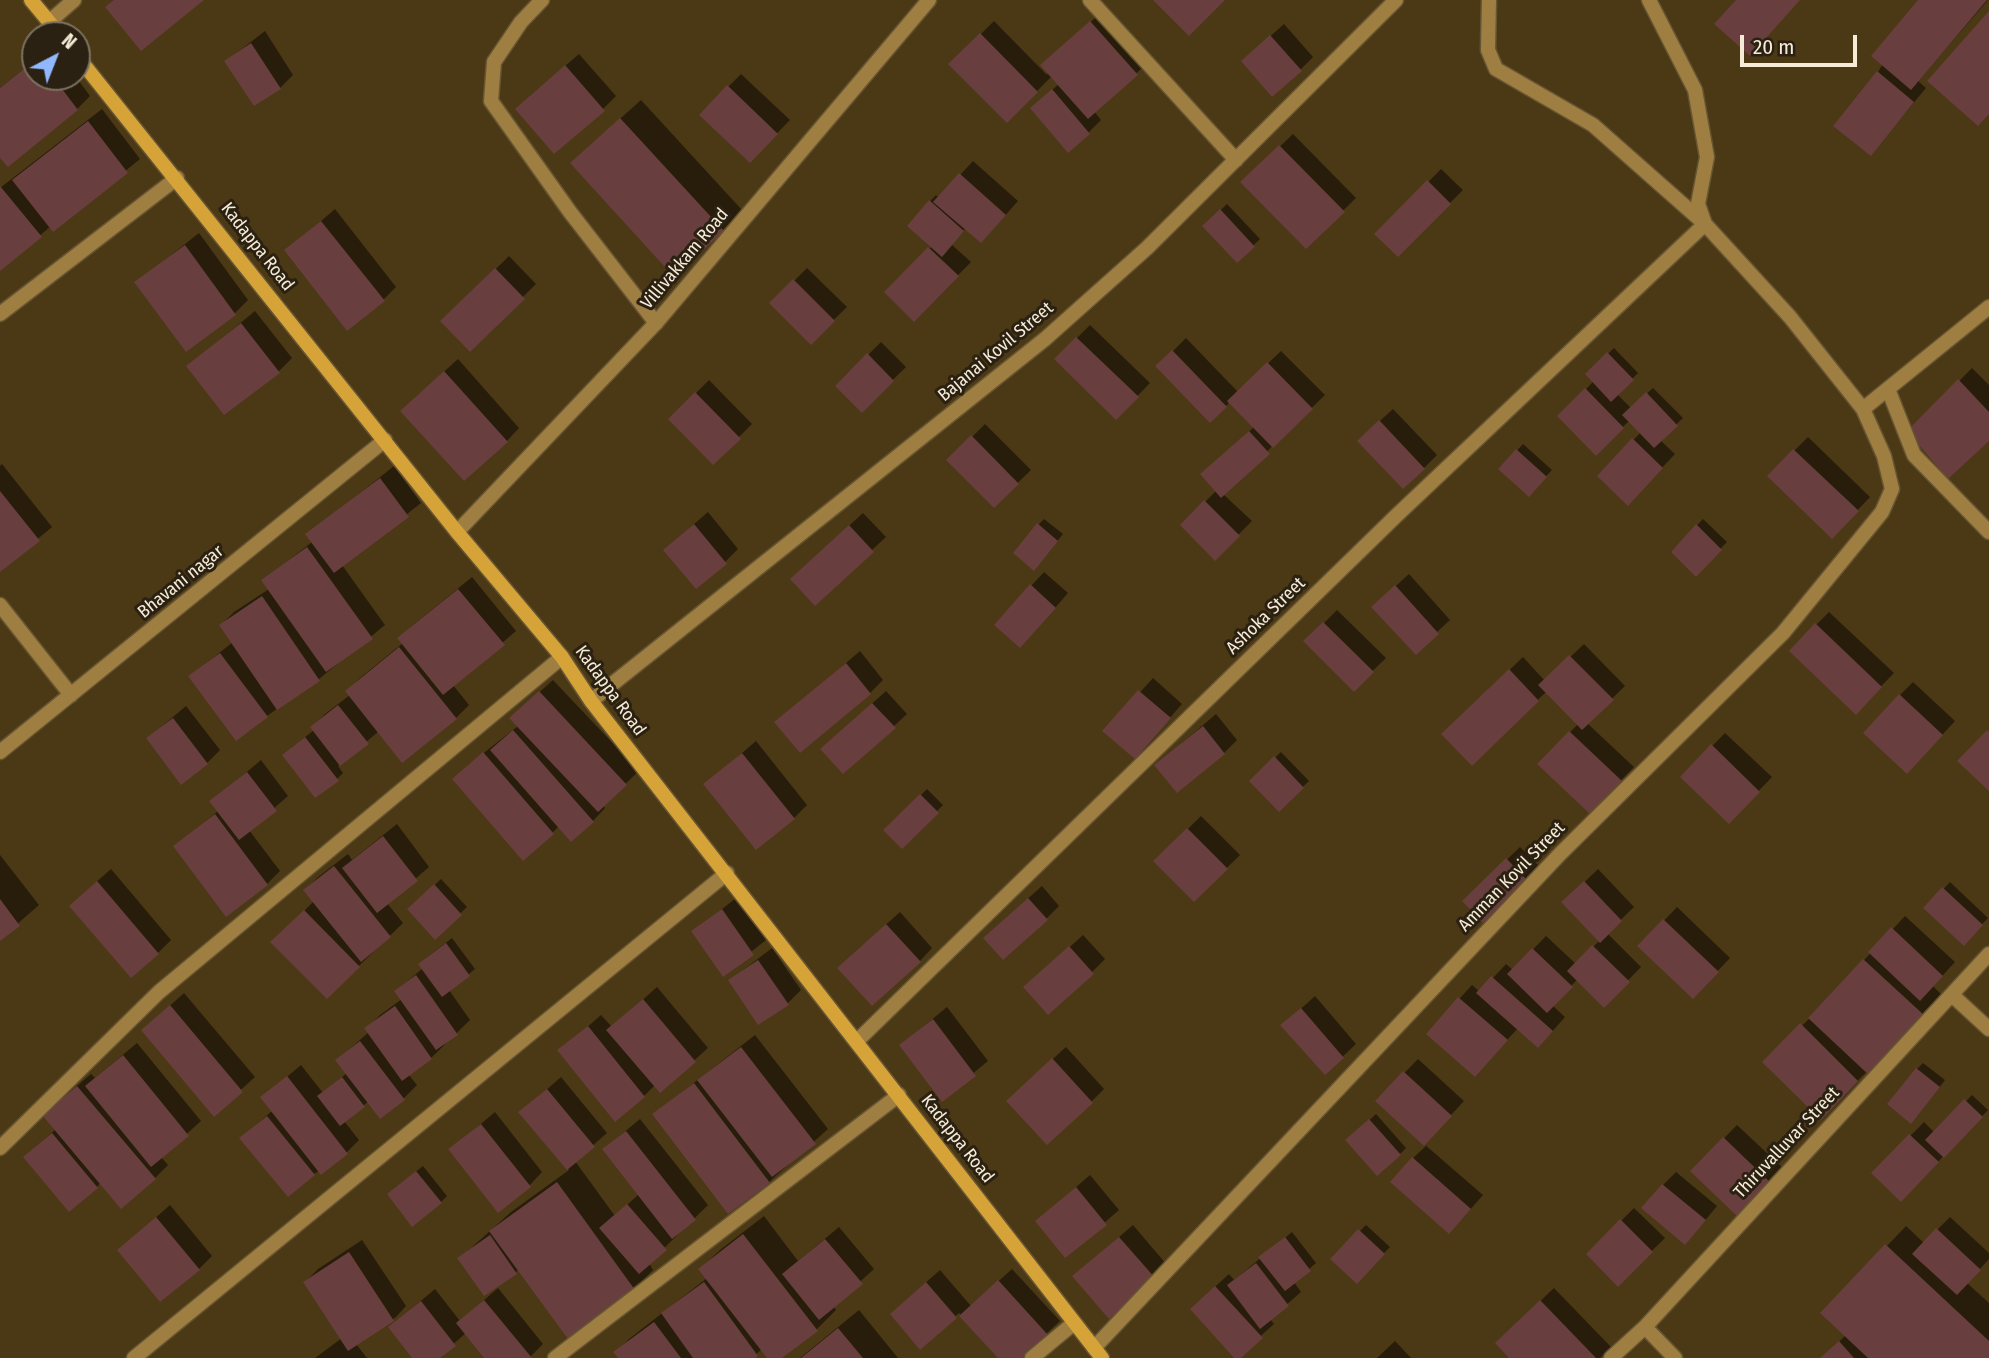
<!DOCTYPE html>
<style>
body{margin:0}
#map{position:relative;width:1989px;height:1358px;overflow:hidden;background:#4b3814;font-family:"Fira Sans Condensed",sans-serif}
canvas{display:block}
.north{position:absolute;left:21px;top:21px;width:70px;height:70px;box-sizing:border-box;background:#2a2112;border:2px solid #7c7261;border-radius:50%;rotate:42deg;font-size:19px;font-weight:700;line-height:28px;text-align:center;color:#f6ebd7}
.north::after{content:'';display:block;margin:auto;width:24px;height:32px;background:#91b8fd;clip-path:polygon(50% 0,100% 100%,50% 72%,0 100%)}
.scale{position:absolute;left:1740px;top:35px;width:117px;height:32px;box-sizing:border-box;border:4px solid #f6ebd7;border-top:0;padding-left:9px;font-size:21px;line-height:24px;white-space:nowrap;color:#f6ebd7;-webkit-text-stroke:5px #2a2112;paint-order:stroke}
</style>
<div id="map">
<canvas width="1989" height="1358"></canvas>
<div class="north">N</div>
<div class="scale">20 m</div>
</div>
<script>
const g = document.querySelector('canvas').getContext('2d');
g.lineJoin = 'round';
function paint(path, color) {
  g.fillStyle = color;
  g.fill(path, 'evenodd');
}
function toPath(rows) {
  const path = new Path2D();
  for (const r of rows) {
    path.moveTo(r[0], r[1]);
    for (let i = 2; i < r.length; i += 2) path.lineTo(r[i], r[i + 1]);
  }
  return path;
}
function strokePath(path, color, width, dash) {
  g.strokeStyle = color;
  g.lineWidth = width;
  g.lineCap = dash ? 'butt' : 'round';
  g.setLineDash(dash || []);
  g.stroke(path);
}
function label(font, color, halo, rows, align = 'center') {
  g.font = font + ' "Fira Sans Condensed",sans-serif';
  g.lineWidth = 6;
  g.setLineDash([]);
  g.textBaseline = 'middle';
  g.strokeStyle = halo;
  g.fillStyle = color;
  for (const [text, x, y, turn = 0] of rows) {
    g.save();
    g.translate(x, y);
    g.rotate((+turn || 0) * Math.PI / 180);
    g.textAlign = isNaN(turn) ? turn : align;
    if (halo) g.strokeText(text, 0, 0);
    g.fillText(text, 0, 0);
    g.restore();
  }
}
const shadow = toPath([
 [1920,0,1988,0,1918,81,1926,88,1871,154,1878,72],
 [1104,10,1150,61,1094,111,1101,120,1088,133,1046,95,1059,84,1052,76,1007,121,951,64,994,21,1047,75,1056,53],
 [1284,24,1313,57,1300,70,1256,49],
 [265,31,293,75,280,88,254,104,226,61],
 [579,54,616,96,603,109,530,96],
 [35,60,35,77,76,77,90,96,77,109,0,156,0,88],
 [741,74,790,120,750,161,728,87],
 [641,100,742,210,723,230,592,144],
 [102,109,140,159,54,229,51,226,0,269,0,188],
 [1293,134,1356,198,1306,247,1243,182],
 [973,161,1018,201,994,228,966,228,951,244,971,262,914,320,887,292,932,246,930,201,936,195,939,198],
 [1441,169,1463,190,1398,255,1377,234],
 [1227,204,1260,239,1237,261,1204,226],
 [335,209,396,287,383,300,286,251],
 [199,233,248,300,235,313,137,282],
 [509,256,536,284,470,349,443,321],
 [807,268,847,307,811,342,772,303],
 [255,311,292,358,279,371,188,366],
 [1090,325,1150,383,1116,418,1056,359],
 [1186,338,1238,392,1281,351,1325,395,1223,494,1252,521,1215,558,1182,525,1217,490,1215,462,1254,427,1230,402,1211,421,1158,366],
 [881,342,906,367,862,410,837,386],
 [1614,348,1638,373,1617,394,1631,408,1653,388,1683,418,1660,440,1675,454,1640,491,1599,476,1641,432,1630,420,1596,453,1559,416,1594,381,1587,374],
 [458,359,519,428,507,441,415,398],
 [1972,368,1989,385,1989,438,1910,431],
 [709,380,752,424,713,463,670,419],
 [1393,409,1437,455,1424,468,1372,428],
 [985,424,1031,470,994,506,949,460],
 [1808,437,1870,497,1832,537,1769,476],
 [1523,444,1552,470,1529,494,1500,469],
 [2,464,52,527,0,570,0,466],
 [394,466,421,503,342,565,385,625,319,679,267,716,190,676,233,642,221,625,234,612,269,589,263,580,312,542,307,535],
 [708,512,738,549,725,562,679,537],
 [863,513,886,537,815,603,805,566],
 [1044,519,1063,534,1040,563,1038,525],
 [1703,519,1727,542,1696,574,1673,551],
 [1044,572,1068,593,1033,633,996,624],
 [1409,574,1450,620,1437,632,1387,594],
 [472,577,516,631,453,685,469,705,456,718,379,731,338,766,343,773,337,779,290,749,314,730,312,727,325,714,350,695,347,691,360,678,403,643,399,638,412,626],
 [1337,610,1386,658,1354,689,1306,641],
 [1829,612,1894,673,1856,712,1816,625],
 [1584,644,1625,686,1587,723,1634,767,1590,812,1539,764,1578,724,1547,691,1472,763,1443,734,1523,657,1545,681],
 [860,651,883,680,870,693,777,722],
 [1153,678,1182,704,1147,744,1105,731],
 [553,680,639,771,603,805,605,808,593,821,559,826,552,833,467,766,518,726,524,706],
 [1913,682,1955,721,1920,759,1900,695],
 [886,691,907,714,894,726,836,736],
 [186,706,220,750,207,763,148,738],
 [1216,714,1237,740,1224,753,1156,765],
 [1725,733,1772,777,1729,822,1682,777],
 [756,741,807,805,794,818,706,784],
 [1281,752,1309,781,1279,810,1251,781],
 [261,760,288,796,249,830,280,871,267,884,175,846,218,811,211,802],
 [927,789,943,805,902,846,886,830],
 [1201,816,1240,855,1194,900,1155,861],
 [397,824,429,867,387,903,403,923,327,997,273,942,314,901,305,890,318,877,348,854,352,860],
 [1520,847,1539,866,1483,921,1464,901],
 [0,855,39,905,0,939],
 [111,869,171,940,158,953,84,893],
 [1598,869,1634,907,1607,933,1641,967,1604,1005,1578,979,1552,1005,1565,1017,1551,1033,1518,1028,1488,1061,1428,1033,1472,985,1480,992,1506,964,1513,970,1546,936,1576,964,1600,940,1564,902],
 [441,879,467,907,436,937,410,909],
 [1950,882,1988,918,1964,943,1926,908],
 [1042,886,1059,906,1046,919,998,925],
 [736,898,766,940,723,974,693,932],
 [1677,907,1730,958,1693,997,1640,946],
 [900,912,932,948,920,961,852,955],
 [1905,916,1955,962,1933,986,1943,996,1821,1117,1765,1062,1815,1013],
 [1083,935,1105,959,1092,972,1039,975],
 [452,938,475,969,449,990,470,1020,431,1058,408,1074,417,1085,404,1098,381,1116,369,1101,344,1121,359,1140,346,1153,314,1174,241,1138,273,1110,263,1097,301,1065,323,1093,347,1073,337,1060,369,1032,367,1028,380,1015,402,999,396,991,423,968,426,958],
 [772,948,801,990,788,1003,730,980],
 [657,987,708,1048,660,1091,655,1085,644,1096,560,1051,601,1015,612,1027],
 [184,993,255,1077,214,1114,143,1030],
 [1315,996,1356,1044,1325,1073,1283,1025],
 [947,1007,988,1061,942,1099,901,1045],
 [755,1035,828,1129,769,1182,654,1114],
 [137,1043,201,1121,161,1157,168,1165,155,1178,101,1182,97,1187,25,1157,56,1129,58,1102,91,1074,95,1078],
 [1066,1047,1104,1089,1091,1102,1021,1088],
 [1418,1059,1464,1101,1424,1144,1483,1195,1462,1219,1413,1158,1426,1146,1377,1101],
 [1923,1063,1945,1080,1917,1116,1917,1069],
 [561,1077,607,1133,575,1161,615,1216,639,1194,604,1149,640,1119,708,1205,649,1263,653,1270,634,1289,519,1269,516,1272,460,1258,511,1212,569,1170,521,1112],
 [1972,1095,1988,1110,1901,1200,1874,1173,1924,1122,1935,1133],
 [495,1112,542,1172,530,1185,450,1150],
 [1376,1114,1406,1148,1400,1154,1354,1134],
 [1737,1125,1784,1169,1739,1216,1692,1171],
 [423,1166,447,1196,441,1202,395,1188],
 [1676,1172,1717,1206,1698,1229,1663,1185],
 [1090,1175,1119,1210,1066,1256,1037,1221],
 [170,1205,212,1256,199,1269,119,1250],
 [1634,1208,1665,1238,1618,1284,1588,1254],
 [764,1216,798,1261,839,1227,874,1269,833,1306,836,1310,817,1329,779,1358,769,1358,762,1349,752,1358,620,1358,616,1352,629,1339,707,1278,700,1269,720,1250],
 [1950,1217,1989,1253,1989,1259,1967,1283,1989,1303,1989,1358,1822,1358,1846,1335,1823,1313,1906,1226,1924,1243],
 [1133,1225,1167,1265,1109,1316,1074,1276],
 [1366,1225,1390,1247,1357,1281,1333,1258],
 [1292,1232,1316,1263,1294,1282,1301,1292,1270,1319,1274,1324,1236,1358,1205,1296,1229,1274,1234,1280],
 [362,1240,406,1306,396,1317,356,1344,367,1358,315,1358,342,1338,305,1282,318,1269],
 [1012,1269,1060,1321,1020,1358,1000,1358,959,1313,920,1347,905,1301,940,1270,971,1306],
 [498,1288,543,1344,529,1358,487,1358,466,1333,437,1358,414,1358,390,1327,435,1289,460,1321],
 [1554,1288,1611,1347,1600,1358,1512,1358,1510,1330],
 [859,1310,898,1358,800,1358],
 [1395,1341,1411,1358,1377,1358]
]);
const building = toPath([
 [114,0,204,0,141,51,105,7],
 [1153,0,1225,0,1189,36],
 [1736,0,1800,0,1750,56,1714,24],
 [1918,0,1987,0,1911,90,1871,56],
 [1989,11,1989,114,1978,126,1927,81],
 [1090,21,1138,75,1088,119,1040,65],
 [980,33,1038,92,1007,123,948,64],
 [1270,35,1302,71,1272,97,1241,61],
 [251,43,281,89,254,106,224,61],
 [35,60,35,77,53,77,78,110,8,167,0,158,0,88],
 [565,65,605,111,554,154,515,109],
 [1877,71,1914,102,1871,156,1833,126],
 [727,85,778,134,750,163,699,115],
 [1052,89,1090,134,1068,153,1030,108],
 [620,118,724,231,674,277,570,163],
 [88,121,128,173,53,232,12,180],
 [1279,145,1345,212,1306,249,1240,182],
 [959,173,1006,215,981,243,933,202],
 [1427,180,1451,204,1398,257,1374,234],
 [0,186,42,237,0,271],
 [929,200,964,231,942,257,907,226],
 [1220,209,1255,247,1237,263,1202,226],
 [321,221,385,301,347,331,284,250],
 [185,245,236,315,186,352,134,282],
 [928,247,959,276,914,322,884,292],
 [495,268,525,299,470,352,440,321],
 [793,279,835,321,811,345,769,303],
 [241,323,280,373,224,415,186,366],
 [1076,337,1139,397,1116,420,1054,359],
 [1172,350,1227,407,1210,423,1155,366],
 [1607,352,1634,380,1611,402,1585,374],
 [867,353,894,381,862,413,835,386],
 [1267,362,1313,409,1273,448,1227,401],
 [444,371,508,442,464,481,400,411],
 [1958,379,1989,412,1989,441,1948,479,1907,431],
 [1585,388,1624,428,1596,456,1557,416],
 [695,392,741,439,713,465,668,419],
 [1646,392,1678,426,1654,448,1622,415],
 [1379,420,1425,469,1403,489,1357,441],
 [1249,431,1270,454,1221,498,1200,474],
 [971,435,1019,484,994,508,946,460],
 [1632,438,1663,468,1628,506,1597,476],
 [1516,449,1547,477,1529,497,1498,469],
 [1793,449,1859,511,1832,539,1767,476],
 [380,478,409,517,334,573,305,534],
 [0,491,40,541,0,572],
 [1204,500,1240,536,1215,561,1180,525],
 [1037,523,1058,541,1034,571,1013,553],
 [694,524,727,564,696,589,663,550],
 [1696,524,1722,550,1696,577,1671,552],
 [849,525,874,552,815,606,790,579],
 [307,547,373,639,326,672,261,580],
 [1030,584,1056,608,1020,648,994,625],
 [1395,585,1439,634,1416,655,1371,607],
 [458,589,505,645,443,695,397,638],
 [262,596,320,681,277,710,219,625],
 [1323,622,1374,672,1354,692,1303,641],
 [1815,623,1882,687,1856,715,1789,651],
 [399,647,457,719,402,763,345,691],
 [220,653,268,717,236,741,188,676],
 [1569,655,1614,700,1582,730,1538,685],
 [846,663,871,694,800,753,774,722],
 [1509,669,1539,701,1472,766,1441,734],
 [1138,690,1171,718,1135,759,1102,731],
 [539,691,627,785,598,812,509,718],
 [1899,694,1943,735,1907,774,1863,733],
 [872,703,896,728,843,774,820,749],
 [338,705,369,744,340,766,310,727],
 [173,718,208,764,181,785,146,738],
 [1203,726,1225,754,1177,793,1154,765],
 [513,730,594,822,571,842,490,750],
 [1987,730,1989,732,1989,791,1957,761],
 [1569,731,1622,781,1590,814,1537,764],
 [305,737,339,781,315,798,282,755],
 [1711,744,1760,792,1729,824,1680,777],
 [483,752,554,834,523,861,452,779],
 [742,753,795,819,756,850,703,784],
 [1274,756,1304,788,1279,812,1249,781],
 [247,772,277,811,239,840,209,801],
 [920,794,939,813,902,849,883,830],
 [215,814,268,885,226,917,173,846],
 [1187,828,1228,869,1194,902,1153,861],
 [383,836,418,881,377,913,342,868],
 [1506,858,1527,880,1483,923,1462,901],
 [334,866,391,937,361,962,303,890],
 [97,881,159,954,131,978,69,906],
 [1584,881,1622,921,1600,943,1561,902],
 [434,884,462,915,435,940,407,909],
 [1942,887,1983,925,1964,946,1923,908],
 [1028,898,1048,920,1003,960,983,938],
 [0,899,20,926,0,941],
 [722,909,754,955,723,977,691,931],
 [304,910,360,967,327,999,270,942],
 [1663,919,1719,972,1693,999,1637,946],
 [886,924,921,962,872,1006,837,968],
 [1891,927,1943,976,1920,1001,1868,952],
 [446,943,470,976,442,997,418,964],
 [1592,945,1630,982,1604,1008,1567,971],
 [1069,946,1094,974,1048,1015,1023,987],
 [1532,948,1573,987,1547,1013,1507,974],
 [1863,959,1925,1016,1870,1076,1808,1018],
 [758,960,789,1005,758,1025,728,980],
 [416,975,458,1035,436,1050,394,991],
 [1491,976,1553,1031,1538,1048,1476,993],
 [1458,997,1508,1040,1475,1077,1426,1034],
 [643,999,696,1062,660,1093,606,1030],
 [170,1005,243,1092,214,1117,141,1030],
 [395,1006,432,1059,402,1081,364,1028],
 [1301,1008,1344,1058,1325,1075,1280,1025],
 [933,1019,976,1076,942,1102,899,1045],
 [1800,1023,1858,1081,1821,1120,1762,1062],
 [588,1026,645,1097,615,1122,557,1050],
 [360,1041,405,1100,380,1119,335,1060],
 [741,1047,816,1144,772,1177,697,1080],
 [123,1055,189,1136,151,1167,85,1086],
 [1052,1058,1093,1103,1047,1145,1006,1101],
 [1916,1068,1940,1087,1911,1124,1887,1104],
 [1403,1071,1452,1116,1424,1146,1375,1101],
 [287,1076,348,1154,321,1175,260,1097],
 [342,1077,365,1107,340,1126,317,1096],
 [694,1083,770,1183,728,1214,652,1114],
 [77,1086,156,1179,121,1209,42,1115],
 [547,1089,595,1147,567,1170,518,1112],
 [1964,1099,1983,1117,1944,1158,1925,1140],
 [267,1116,315,1175,288,1197,239,1138],
 [1369,1119,1401,1155,1377,1176,1345,1140],
 [481,1124,531,1187,498,1213,448,1149],
 [626,1131,696,1220,672,1239,602,1149],
 [52,1133,98,1188,69,1212,23,1157],
 [1909,1134,1939,1162,1901,1202,1871,1173],
 [1723,1137,1772,1184,1739,1218,1690,1171],
 [1412,1157,1471,1209,1449,1234,1390,1182],
 [416,1171,442,1203,412,1227,387,1194],
 [557,1182,635,1290,568,1339,489,1231],
 [1662,1184,1706,1220,1685,1245,1641,1208],
 [1076,1187,1107,1225,1065,1258,1035,1221],
 [627,1204,667,1250,639,1274,599,1228],
 [156,1217,200,1270,160,1302,117,1250],
 [1620,1219,1653,1252,1618,1287,1586,1254],
 [1936,1228,1981,1270,1957,1295,1912,1254],
 [1358,1229,1385,1254,1357,1284,1330,1259],
 [743,1234,818,1331,782,1358,767,1358,698,1269],
 [490,1235,517,1274,484,1296,457,1258],
 [1119,1237,1156,1279,1109,1319,1072,1276],
 [1285,1237,1311,1271,1285,1291,1258,1257],
 [825,1239,863,1284,819,1320,782,1274],
 [1885,1244,1989,1341,1989,1358,1868,1358,1820,1313],
 [349,1252,394,1321,348,1351,303,1282],
 [1256,1263,1289,1306,1260,1329,1227,1285],
 [998,1280,1048,1335,1023,1358,998,1358,959,1316],
 [704,1282,758,1356,755,1358,693,1358,661,1313],
 [926,1282,957,1318,920,1350,890,1314],
 [1215,1286,1263,1338,1241,1358,1234,1358,1190,1309],
 [484,1300,532,1358,484,1358,456,1323],
 [1540,1300,1596,1358,1509,1358,1495,1343],
 [421,1301,456,1346,440,1358,412,1358,388,1327],
 [654,1322,681,1358,618,1358,613,1352],
 [838,1328,863,1358,801,1358],
 [1839,1341,1854,1358,1820,1358]
]);
const minor = toPath([
 [542,0,521,22,494,62,491,101,570,212,656,323],
 [1090,0,1236,160],
 [49,22,74,0],
 [0,314,177,178],
 [1888,389,1914,455,1989,532],
 [1863,409,1989,307],
 [0,605,71,695],
 [591,701,1045,339,1147,248,1396,0],
 [0,752,385,440],
 [1952,995,1989,1029],
 [857,1041,1397,515,1705,224,1698,204,1707,157,1695,90,1649,0],
 [0,1148,159,992,562,657],
 [1645,1327,1675,1358],
 [1094,1348,1560,854,1783,633,1882,512,1892,489,1884,456,1863,409,1790,317,1705,224,1593,125,1496,69,1488,50,1489,0],
 [134,1358,727,873],
 [555,1358,899,1095],
 [1032,1358,1074,1323],
 [1611,1358,1645,1327,1989,954]
]);
const tertiary = toPath([
 [457,532,656,323,929,0]
]);
const secondary = toPath([
 [31,0,60,35],
 [77,56,457,532,562,657,591,701,1102,1358]
]);
const streetNames = [
 ["Kadappa Road",257,247,52],
 ["Villivakkam Road",685,259,-50],
 ["Bajanai Kovil Street",996,352,-40],
 ["Bhavani nagar",181,582,-39],
 ["Ashoka Street",1266,616,-44],
 ["Kadappa Road",610,691,54],
 ["Amman Kovil Street",1512,877,-46],
 ["Kadappa Road",957,1139,52],
 ["Thiruvalluvar Street",1787,1143,-47]
];
paint(shadow, '#0007');
paint(building, '#683f3e');
strokePath(minor, '#653', 17);
strokePath(tertiary, '#653', 17);
strokePath(secondary, '#653', 17);
strokePath(minor, '#9f7e42', 14);
strokePath(tertiary, '#9f7e42', 14);
strokePath(secondary, '#d6a338', 14);
label('18px', '#f6ebd7', '#2a2112', streetNames);
</script>
